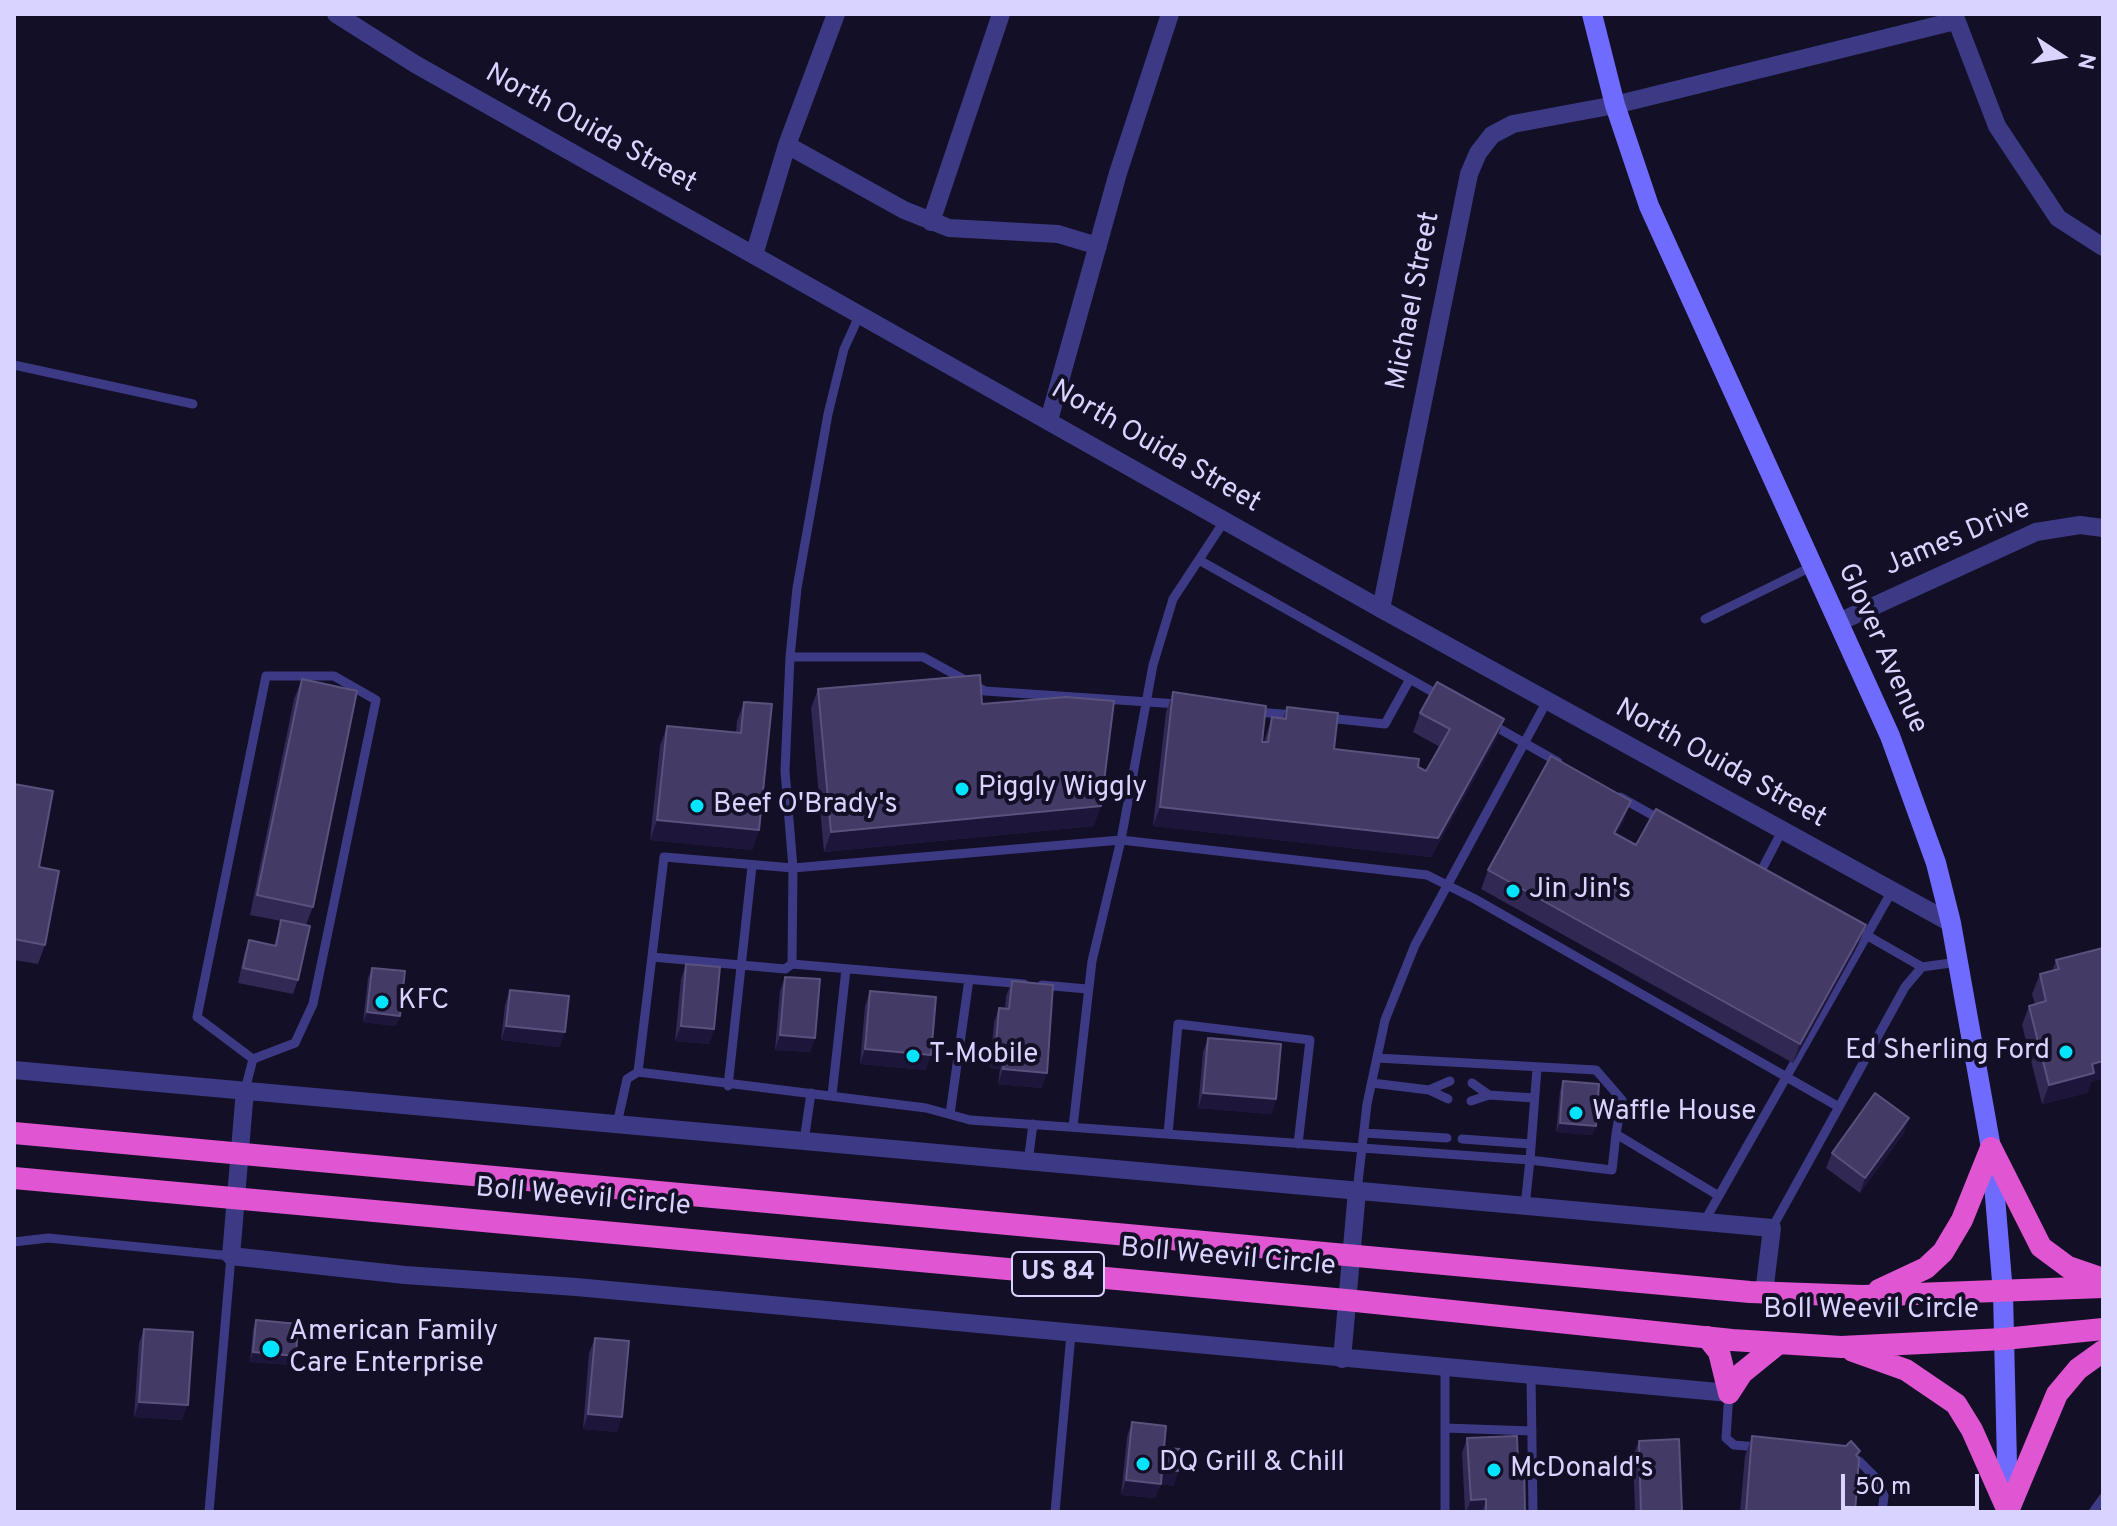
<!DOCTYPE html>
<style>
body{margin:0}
#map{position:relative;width:2117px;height:1526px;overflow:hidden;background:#130f26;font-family:Overpass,sans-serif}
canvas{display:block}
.frame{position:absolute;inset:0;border:16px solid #d9d4ff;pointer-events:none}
.north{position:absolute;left:2021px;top:16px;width:80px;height:80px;-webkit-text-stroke:6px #130f26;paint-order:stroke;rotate:102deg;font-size:22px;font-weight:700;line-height:32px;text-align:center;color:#d9d4ff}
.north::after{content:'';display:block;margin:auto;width:28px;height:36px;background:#d9d4ff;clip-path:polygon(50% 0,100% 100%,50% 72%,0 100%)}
.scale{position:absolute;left:1841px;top:1474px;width:138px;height:36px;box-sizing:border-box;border:4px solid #d9d4ff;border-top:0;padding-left:10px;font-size:24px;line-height:28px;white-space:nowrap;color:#d9d4ff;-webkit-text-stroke:6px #130f26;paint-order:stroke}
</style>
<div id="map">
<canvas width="2117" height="1526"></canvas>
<div class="frame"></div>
<div class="north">N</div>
<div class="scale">50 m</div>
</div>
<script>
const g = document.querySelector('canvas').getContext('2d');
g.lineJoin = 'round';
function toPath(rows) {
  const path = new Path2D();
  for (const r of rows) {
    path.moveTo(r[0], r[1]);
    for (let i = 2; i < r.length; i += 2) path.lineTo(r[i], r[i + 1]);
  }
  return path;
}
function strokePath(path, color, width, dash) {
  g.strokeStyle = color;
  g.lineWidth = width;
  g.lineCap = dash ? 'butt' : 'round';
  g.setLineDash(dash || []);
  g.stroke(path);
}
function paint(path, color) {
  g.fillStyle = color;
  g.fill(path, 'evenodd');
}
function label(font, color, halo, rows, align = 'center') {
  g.font = font + ' Overpass,sans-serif';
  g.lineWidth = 8;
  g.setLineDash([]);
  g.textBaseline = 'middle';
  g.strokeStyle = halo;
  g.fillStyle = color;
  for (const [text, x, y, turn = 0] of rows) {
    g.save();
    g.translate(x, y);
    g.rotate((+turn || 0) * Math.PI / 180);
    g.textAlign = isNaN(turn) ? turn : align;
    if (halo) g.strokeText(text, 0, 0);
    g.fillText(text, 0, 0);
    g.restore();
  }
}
const service = toPath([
 [14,365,193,404],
 [1199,560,1440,696],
 [1705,619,1813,566],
 [790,657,923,657,985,691,1178,704],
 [1257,712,1294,715],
 [1328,718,1385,724,1410,679],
 [1491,724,1558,762],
 [1620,797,1663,821],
 [1759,875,1782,831],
 [1854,928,1922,967],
 [652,957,785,969,792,964,793,868,785,771,790,657,797,588,828,414,844,349,860,314],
 [792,964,1024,984],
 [1042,985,1087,989],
 [1377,1058,1596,1070,1622,1100,1616,1134,1719,1196],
 [1537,1068,1530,1160,1612,1170,1616,1134],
 [638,1072,664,857,793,868,1121,840,1427,875,1475,899,1839,1107,1905,987,1922,967,1958,962],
 [1372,1083,1429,1090,1450,1081],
 [1472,1083,1489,1095,1534,1098],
 [728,1086,752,866],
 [245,1090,253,1059,295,1043,313,1004,376,700,334,676,266,676,197,1017,253,1059],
 [1429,1090,1448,1099],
 [832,1095,846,969],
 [1471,1101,1489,1095],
 [950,1114,969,979],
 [617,1124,627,1079,638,1072,926,1108,970,1120,1530,1160,1525,1206],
 [1073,1127,1092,961,1121,840,1153,665,1173,599,1225,520],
 [1364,1133,1447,1138],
 [1168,1134,1178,1024,1310,1040,1298,1144],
 [1462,1139,1531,1144],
 [804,1141,811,1093],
 [1028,1162,1033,1124],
 [1357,1191,1367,1104,1385,1020,1415,945,1547,701],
 [1704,1222,1892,891],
 [1772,1228,1839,1107],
 [14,1242,48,1238,231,1256,209,1512],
 [1445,1368,1445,1512],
 [1531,1376,1533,1512],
 [1729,1393,1726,1438,1734,1445,1758,1447],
 [1445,1428,1532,1431],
 [1848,1457,1859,1461,1877,1479,1884,1496,1882,1512],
 [1055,1512,1071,1334],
 [2093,1512,2103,1498]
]);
const minor = toPath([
 [336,14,415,64,1381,609,1951,923],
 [1954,14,1997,126,2058,218,2103,247],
 [787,145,904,210,949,228,1058,234,1098,246],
 [931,222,1001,14],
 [754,255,787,145,836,14],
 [1049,420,1118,173,1170,14],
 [1381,609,1469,174,1478,153,1492,135,1513,124,1615,105,1955,21],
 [1839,622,2036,532,2080,525,2103,528],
 [14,1070,1772,1228,1764,1293],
 [245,1090,231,1256,405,1275,576,1287,1729,1393],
 [1342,1359,1357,1191]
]);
const secondary = toPath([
 [1592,14,1615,105,1649,206,1890,736,1936,863,1951,923,1991,1148,2003,1293,2008,1507]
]);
const trunk = toPath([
 [14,1133,1750,1292,1862,1296,2103,1287],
 [1991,1148,2041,1247,2068,1267,2103,1279],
 [14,1178,1346,1300,1732,1340,1841,1347,2004,1339,2103,1329],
 [1879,1290,1926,1268,1943,1252,1962,1220,1991,1148],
 [1707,1337,1719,1352,1729,1393],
 [1853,1351,1906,1370,1956,1404,1972,1430,2008,1511],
 [1729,1393,1742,1373,1779,1343],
 [2008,1511,2057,1394,2078,1369,2103,1351]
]);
const wall = toPath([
 [302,679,313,907,306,925,298,980,293,994,238,983,244,955,249,940,274,945,281,921,250,915,294,699],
 [818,689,982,704,1094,826,824,852,811,708],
 [1173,692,1262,742,1264,742,1272,717,1283,718,1287,707,1334,749,1418,767,1426,771,1440,747,1413,732,1420,713,1497,738,1431,857,1153,826,1166,712],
 [744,702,759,830,752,850,650,840,660,746,667,726,736,733,737,721],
 [14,784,39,867,45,945,38,964,14,960],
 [1624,820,1616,834,1636,845,1866,925,1858,945,1793,1063,1481,889,1488,870],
 [2056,960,2091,1082,2087,1093,2042,1104,2022,1025,2029,1006,2035,1004,2032,994,2040,974,2052,971],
 [686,964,714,1029,709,1044,675,1041,681,979],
 [372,968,400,1016,396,1026,363,1022,368,978],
 [785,977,815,1038,810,1052,775,1050,780,991],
 [1012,981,1042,1088,998,1084,1000,1069,990,1068,994,1022,999,1008,1005,1008,1006,996],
 [510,990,560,1047,501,1040,505,1005],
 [870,991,926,1070,860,1064,865,1006],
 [1208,1038,1276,1099,1271,1114,1198,1108,1203,1052],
 [1563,1081,1596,1126,1592,1135,1556,1132,1560,1091],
 [1904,1133,1860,1193,1826,1168,1832,1153],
 [256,1320,296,1356,292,1365,250,1362,253,1330],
 [144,1329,182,1420,134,1417,139,1343],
 [595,1338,617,1432,583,1429,589,1353],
 [1132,1422,1164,1448,1178,1471,1173,1486,1161,1484,1155,1498,1121,1495,1127,1437],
 [1752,1436,1860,1451,1858,1457,1855,1512,1740,1512,1745,1456],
 [1467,1438,1518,1465,1525,1512,1465,1512,1462,1453],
 [1639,1441,1682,1512,1635,1512,1633,1456]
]);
const shadedWall = toPath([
 [1504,719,1497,738,1431,857,1153,826,1160,807,1438,838],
 [1631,801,1624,820,1607,852,1614,833],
 [1101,806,1094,826,824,852,831,832],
 [657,820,759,830,752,850,650,840],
 [1866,925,1858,945,1793,1063,1800,1044],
 [367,1012,400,1016,396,1026,363,1022],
 [506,1026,565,1032,560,1047,501,1040],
 [681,1026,714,1029,709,1044,675,1041],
 [780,1035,815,1038,810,1052,775,1050],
 [865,1049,931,1055,926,1070,860,1064],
 [995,1054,1005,1055,1000,1069,990,1068],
 [2103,1061,2103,1079,2091,1082,2087,1093,2042,1104,2049,1085,2092,1064],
 [1003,1069,1047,1073,1042,1088,998,1084],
 [1203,1093,1276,1099,1271,1114,1198,1108],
 [1909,1118,1904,1133,1860,1193,1865,1178],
 [1560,1123,1596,1126,1592,1135,1556,1132],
 [253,1352,296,1356,292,1365,250,1362],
 [139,1402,188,1405,182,1420,134,1417],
 [588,1414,622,1417,617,1432,583,1429],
 [1162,1469,1178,1471,1173,1486,1161,1484,1155,1498,1121,1495,1126,1480],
 [1486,1499,1482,1512,1466,1512,1471,1500]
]);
const building = toPath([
 [980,675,982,704,1066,697,1114,701,1101,806,831,832,818,689,980,675],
 [302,679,357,691,313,907,257,895,302,679],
 [1437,682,1504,719,1438,838,1160,807,1173,692,1266,706,1262,742,1268,742,1272,717,1286,719,1287,707,1338,713,1334,749,1419,759,1418,767,1426,771,1450,729,1420,713,1437,682],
 [744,702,772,704,759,830,657,820,667,726,741,733,744,702],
 [1551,756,1631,801,1614,833,1636,845,1656,809,1866,925,1800,1044,1488,870,1551,756],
 [14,784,53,791,39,867,59,871,45,945,14,939,14,784],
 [281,920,310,926,298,980,243,968,249,940,276,946,281,920],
 [2103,948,2103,1061,2092,1064,2094,1073,2049,1085,2029,1006,2046,1001,2040,974,2059,969,2056,960,2103,948],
 [686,964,720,967,714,1029,681,1026,686,964],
 [372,968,405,971,400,1016,367,1012,372,968],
 [785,977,820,979,815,1038,780,1035,785,977],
 [1012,981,1053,985,1047,1073,1003,1069,1005,1055,995,1054,999,1008,1009,1009,1012,981],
 [510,990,569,996,565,1032,506,1026,510,990],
 [870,991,936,997,931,1055,865,1049,870,991],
 [1208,1038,1281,1044,1276,1099,1203,1093,1208,1038],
 [1563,1081,1599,1084,1596,1126,1560,1123,1563,1081],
 [1875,1093,1909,1118,1865,1178,1832,1153,1875,1093],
 [256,1320,298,1324,296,1356,253,1352,256,1320],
 [144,1329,193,1332,188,1405,139,1402,144,1329],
 [595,1338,629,1341,622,1417,588,1414,595,1338],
 [1132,1422,1166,1426,1164,1448,1180,1449,1178,1471,1162,1469,1161,1484,1126,1480,1132,1422],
 [1517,1436,1518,1465,1524,1465,1525,1512,1486,1512,1486,1499,1471,1500,1467,1438,1517,1436],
 [1752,1436,1846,1446,1851,1441,1860,1451,1856,1455,1859,1459,1855,1512,1746,1512,1752,1436],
 [1679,1439,1682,1512,1641,1512,1639,1441,1679,1439]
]);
const markers = [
 [962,789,8,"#00e5ff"],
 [697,806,8,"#00e5ff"],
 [1513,891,8,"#00e5ff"],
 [382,1002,8,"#00e5ff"],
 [2066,1052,8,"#00e5ff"],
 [913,1056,8,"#00e5ff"],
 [1576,1113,8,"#00e5ff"],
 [271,1349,10,"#00e5ff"],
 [1143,1464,8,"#00e5ff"],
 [1494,1470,8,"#00e5ff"]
];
const shields = [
 [1058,1274,92]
];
const shieldNames = [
 ["US 84",1058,1274]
];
const streetNames = [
 ["North Ouida Street",590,130,29],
 ["Michael Street",1415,301,-79],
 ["North Ouida Street",1155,448,30],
 ["James Drive",1958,539,-23],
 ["Glover Avenue",1881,649,66],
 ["North Ouida Street",1720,765,29],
 ["Boll Weevil Circle",583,1199,5],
 ["Boll Weevil Circle",1228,1259,5],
 ["Boll Weevil Circle",1871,1311]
];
const poiNames = [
 ["Piggly Wiggly",978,789],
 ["Beef O'Brady's",713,806],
 ["Jin Jin's",1529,891],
 ["KFC",398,1002],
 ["Ed Sherling Ford",2050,1052,"right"],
 ["T-Mobile",929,1056],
 ["Waffle House",1592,1113],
 ["American Family",289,1333],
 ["Care Enterprise",289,1365],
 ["DQ Grill & Chill",1159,1464],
 ["McDonald's",1510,1470]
];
strokePath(service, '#3d3a85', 9);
strokePath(minor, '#3d3a85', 18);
strokePath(secondary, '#6f6bff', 20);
strokePath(trunk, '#e055d1', 22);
paint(wall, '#312854');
paint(shadedWall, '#1d163a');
paint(building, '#433a66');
strokePath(building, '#5a527e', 2);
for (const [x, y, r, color] of markers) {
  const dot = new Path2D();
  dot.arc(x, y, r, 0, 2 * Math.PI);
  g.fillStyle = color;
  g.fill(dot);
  strokePath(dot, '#130f26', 3);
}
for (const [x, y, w] of shields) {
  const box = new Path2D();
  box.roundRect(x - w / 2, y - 22, w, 44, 6);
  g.fillStyle = '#130f26';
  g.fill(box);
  strokePath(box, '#d9d4ff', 2);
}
label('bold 26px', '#d9d4ff', null, shieldNames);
label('28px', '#d9d4ff', '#130f26', streetNames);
label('28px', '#d9d4ff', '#130f26', poiNames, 'left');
</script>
